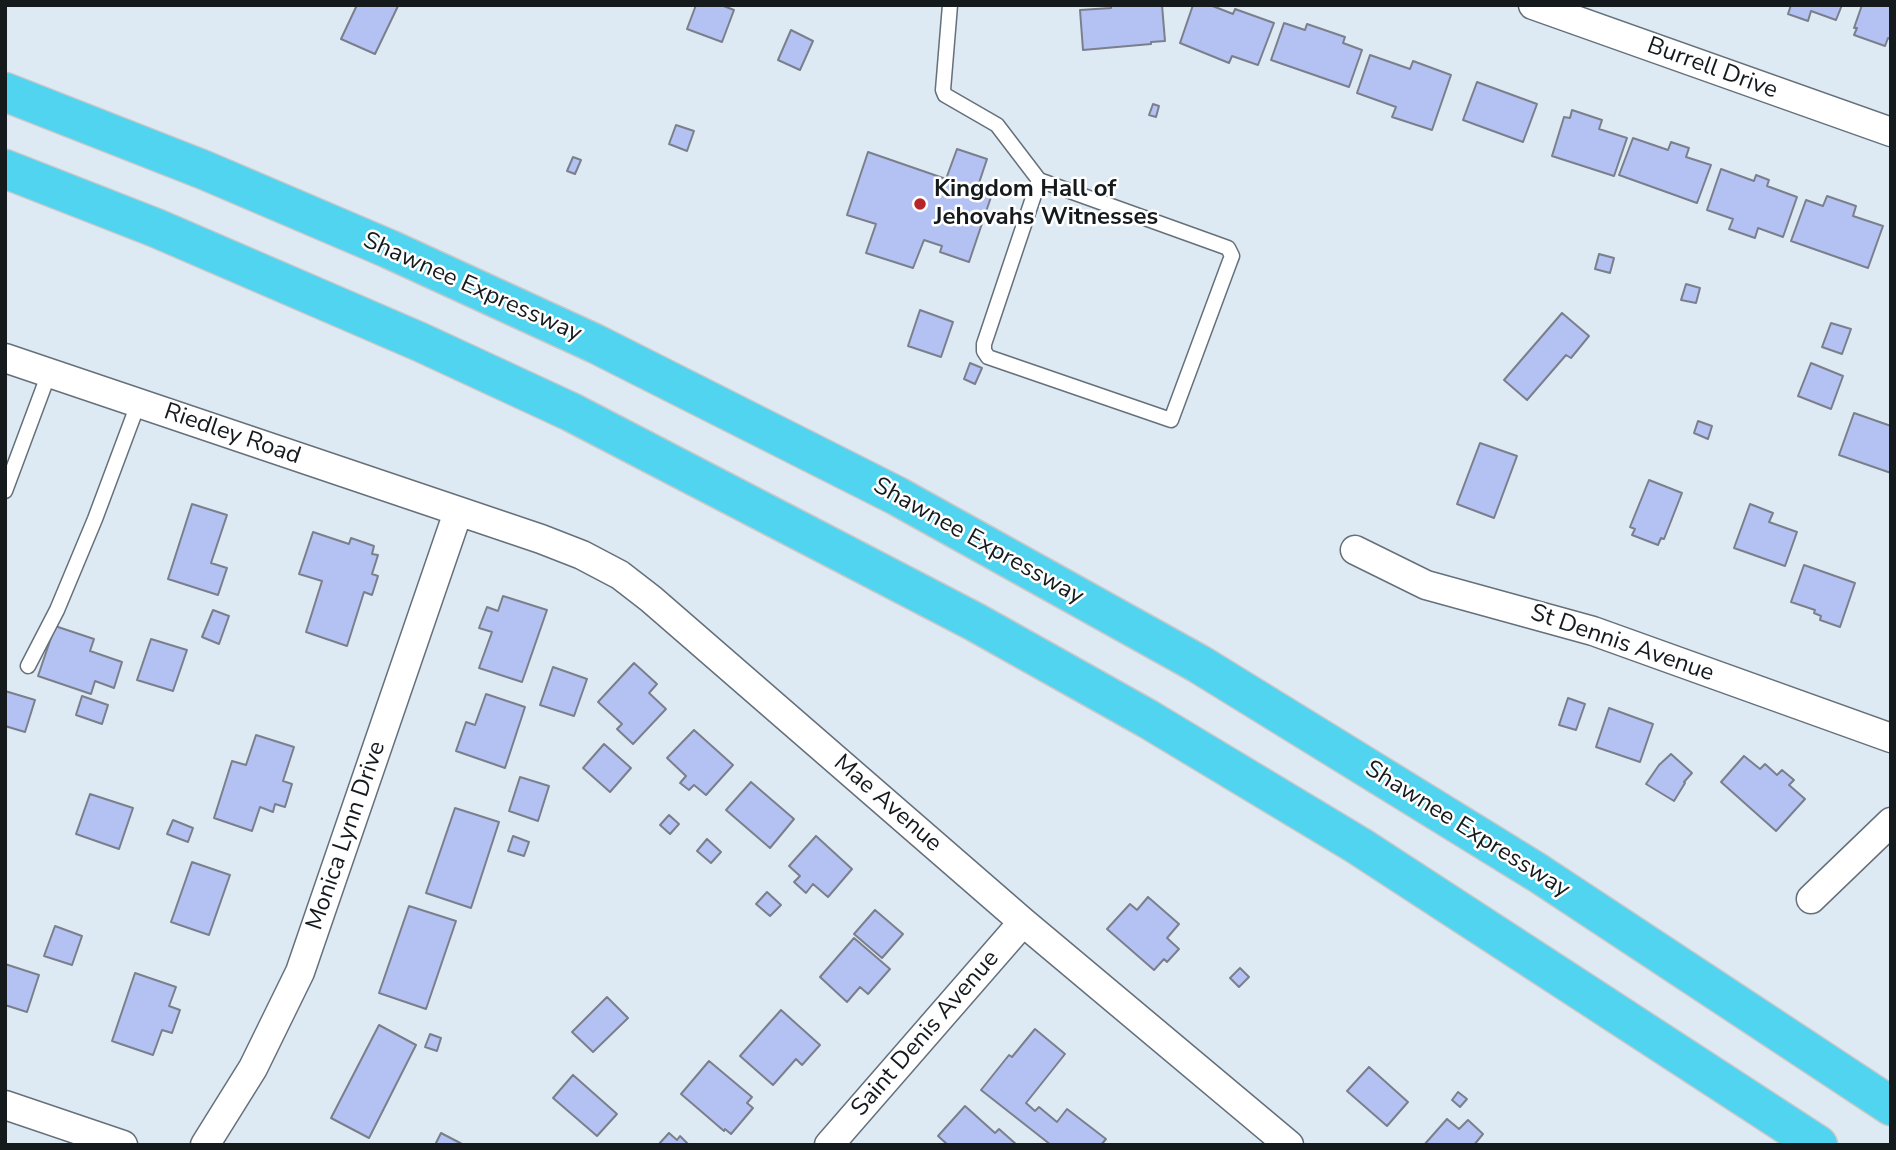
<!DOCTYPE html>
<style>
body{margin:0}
#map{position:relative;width:1896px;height:1150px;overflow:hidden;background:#ddeaf4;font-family:"Nunito Sans",sans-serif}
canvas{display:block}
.frame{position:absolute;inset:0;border:7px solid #151a1d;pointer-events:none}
</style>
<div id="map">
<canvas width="1896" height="1150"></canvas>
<div class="frame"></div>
</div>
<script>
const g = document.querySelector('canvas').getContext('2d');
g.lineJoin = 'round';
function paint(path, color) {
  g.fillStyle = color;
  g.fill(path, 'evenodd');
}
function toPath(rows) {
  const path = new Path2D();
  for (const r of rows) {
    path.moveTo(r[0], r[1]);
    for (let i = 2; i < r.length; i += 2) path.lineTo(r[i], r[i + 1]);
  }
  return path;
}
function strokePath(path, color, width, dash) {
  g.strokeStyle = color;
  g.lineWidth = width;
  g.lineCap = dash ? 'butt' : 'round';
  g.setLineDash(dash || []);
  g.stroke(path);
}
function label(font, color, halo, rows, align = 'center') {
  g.font = font + ' "Nunito Sans",sans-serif';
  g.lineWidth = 5;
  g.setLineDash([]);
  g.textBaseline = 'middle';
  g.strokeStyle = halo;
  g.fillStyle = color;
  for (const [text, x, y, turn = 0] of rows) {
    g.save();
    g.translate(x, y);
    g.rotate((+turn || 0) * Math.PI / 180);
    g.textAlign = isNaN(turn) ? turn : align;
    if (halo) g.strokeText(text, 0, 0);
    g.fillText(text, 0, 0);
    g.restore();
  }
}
const building = toPath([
 [357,5,398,6,375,54,341,39,357,5],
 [696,5,721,5,734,10,722,42,687,29,696,5],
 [1111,5,1162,5,1165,41,1151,42,1151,44,1083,50,1080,10,1111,8,1111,5],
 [1193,5,1210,5,1233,14,1235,9,1274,23,1258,65,1232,56,1229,63,1180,43,1193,5],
 [1791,5,1842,5,1836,20,1811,11,1808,21,1788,14,1791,5],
 [1862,5,1891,5,1891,39,1888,38,1885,46,1854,35,1857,28,1854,28,1862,5],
 [1284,23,1305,30,1307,24,1345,37,1343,43,1362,50,1349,87,1271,60,1284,23],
 [791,30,813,41,800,70,778,60,791,30],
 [1370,55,1410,69,1413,61,1451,75,1432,130,1392,117,1396,107,1357,93,1370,55],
 [1477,82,1537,104,1523,142,1463,120,1477,82],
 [1153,104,1159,106,1156,117,1149,115,1153,104],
 [1572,110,1602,120,1599,129,1627,138,1614,176,1552,156,1564,117,1570,118,1572,110],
 [676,125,694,131,687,151,669,144,676,125],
 [1633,138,1668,150,1671,142,1689,148,1686,157,1711,165,1697,203,1619,175,1633,138],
 [957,149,987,159,977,189,992,194,969,262,940,252,942,246,924,240,913,268,866,253,876,224,847,215,868,152,946,179,957,149],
 [573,157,581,160,575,174,567,171,573,157],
 [1721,169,1754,181,1756,175,1769,180,1767,186,1797,197,1783,237,1758,228,1755,238,1729,229,1733,219,1707,210,1721,169],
 [1827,196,1856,206,1853,216,1883,226,1868,268,1791,241,1806,200,1823,206,1827,196],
 [1599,254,1614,258,1610,273,1595,269,1599,254],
 [1686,284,1700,288,1696,303,1681,300,1686,284],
 [920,310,953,322,941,357,908,346,920,310],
 [1562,313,1589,336,1571,358,1566,355,1527,400,1504,380,1562,313],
 [1831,323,1851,329,1842,354,1822,347,1831,323],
 [970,363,982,368,975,384,964,379,970,363],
 [1811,363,1843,376,1831,409,1798,396,1811,363],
 [1854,413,1891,426,1891,473,1839,455,1854,413],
 [1698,421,1712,426,1708,439,1694,433,1698,421],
 [1480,443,1517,456,1494,518,1457,504,1480,443],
 [1649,480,1682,493,1664,539,1661,538,1658,545,1632,535,1635,529,1630,527,1649,480],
 [192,504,227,515,211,563,227,568,218,595,168,579,192,504],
 [1750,504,1773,513,1769,522,1797,532,1785,566,1734,548,1750,504],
 [313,532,349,544,351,538,374,546,372,554,378,555,372,574,378,576,372,595,364,592,347,646,306,632,322,581,299,574,313,532],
 [1804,565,1855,583,1840,627,1820,620,1821,616,1814,613,1815,610,1791,602,1804,565],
 [503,596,547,610,522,682,479,668,492,632,479,628,487,607,498,611,503,596],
 [213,610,229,616,219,644,202,637,213,610],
 [55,626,94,639,90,651,122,662,114,688,95,681,91,694,38,676,55,626],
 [151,639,187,650,173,691,137,680,151,639],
 [634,663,657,684,649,693,666,709,633,744,617,729,622,724,598,702,634,663],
 [553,667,587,679,574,716,540,705,553,667],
 [5,691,35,700,25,732,5,726,5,691],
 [486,694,525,707,505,768,456,751,466,722,475,725,486,694],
 [82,696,108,705,102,724,76,715,82,696],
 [1568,698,1585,704,1576,730,1559,725,1568,698],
 [1609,708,1653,724,1640,762,1596,747,1609,708],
 [694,730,733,765,706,795,694,785,689,790,680,783,686,776,667,758,694,730],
 [256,735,294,747,283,781,292,784,285,807,275,804,273,812,260,807,252,831,214,818,232,761,246,765,256,735],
 [604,744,631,768,610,792,583,768,604,744],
 [1671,754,1692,773,1684,782,1685,783,1674,801,1646,784,1659,765,1671,754],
 [1744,756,1760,769,1765,764,1777,775,1782,770,1794,780,1789,785,1805,799,1776,831,1721,782,1744,756],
 [520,777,549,786,538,821,509,811,520,777],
 [751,782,794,819,770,848,726,810,751,782],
 [90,794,133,808,119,849,76,834,90,794],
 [455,808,499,822,471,908,426,893,455,808],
 [669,815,679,824,670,834,660,825,669,815],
 [173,820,193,828,188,842,167,834,173,820],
 [513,836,529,842,524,856,508,851,513,836],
 [816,836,852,869,828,897,813,884,806,893,794,882,800,876,789,866,816,836],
 [707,839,721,852,711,863,697,851,707,839],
 [192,862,230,875,209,935,171,922,192,862],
 [767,892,781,905,770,916,756,904,767,892],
 [1148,897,1179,924,1167,938,1179,949,1167,962,1164,959,1154,970,1107,929,1130,904,1137,910,1148,897],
 [409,906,456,921,426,1009,379,993,409,906],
 [875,910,903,934,882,958,854,934,875,910],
 [55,926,82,936,72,965,44,956,55,926],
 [854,938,890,969,868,994,860,987,847,1002,820,977,854,938],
 [5,964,39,975,27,1012,5,1005,5,964],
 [1240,968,1249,977,1239,987,1230,978,1240,968],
 [135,973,176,987,169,1006,180,1010,172,1033,162,1030,153,1055,112,1041,135,973],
 [607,997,628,1018,593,1052,572,1032,607,997],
 [781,1010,820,1045,802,1065,796,1059,773,1085,740,1056,781,1010],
 [379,1025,416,1045,369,1138,331,1118,379,1025],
 [1035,1029,1065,1054,1026,1103,1035,1111,1039,1107,1057,1122,1067,1109,1106,1139,1101,1145,1051,1145,981,1090,1009,1055,1012,1057,1035,1029],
 [430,1034,441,1038,437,1051,425,1047,430,1034],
 [709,1061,752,1097,747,1103,753,1108,731,1134,725,1129,724,1131,681,1094,709,1061],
 [1369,1067,1408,1102,1387,1126,1347,1091,1369,1067],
 [573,1075,617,1114,597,1136,553,1098,573,1075],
 [1458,1092,1467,1099,1460,1107,1452,1100,1458,1092],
 [965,1106,995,1133,999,1129,1017,1145,948,1145,938,1136,965,1106],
 [1447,1119,1459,1129,1468,1120,1483,1134,1474,1145,1424,1145,1447,1119],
 [441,1133,464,1145,435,1145,441,1133],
 [669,1133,677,1140,680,1136,689,1145,658,1145,669,1133]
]);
const service = toPath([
 [950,5,943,90,945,95,997,125,1039,180,1228,248,1232,256,1230,261,1171,420,988,357,984,351,984,344,1039,180],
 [5,491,49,373],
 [28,666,57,610,95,519,138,404]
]);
const minor = toPath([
 [1533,5,1891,132],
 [5,358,541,539,582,555,620,575,651,599,1023,922,1289,1145],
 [1355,550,1426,585,1593,631,1891,738],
 [1811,899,1891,822],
 [5,1105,123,1145],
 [205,1145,253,1068,300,972,458,512],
 [829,1145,1023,922]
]);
const motorway = toPath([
 [5,92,204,170,389,249,596,344,897,496,1199,664,1538,873,1891,1106],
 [5,169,156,228,420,342,571,412,975,622,1148,719,1359,846,1818,1145]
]);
const markers = [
 [920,204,7,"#b52529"]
];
const streetNames = [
 ["Burrell Drive",1712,69,20],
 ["Shawnee Expressway",472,288,24],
 ["Riedley Road",232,435,19],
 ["Shawnee Expressway",978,542,29],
 ["St Dennis Avenue",1622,644,19],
 ["Mae Avenue",887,804,41],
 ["Shawnee Expressway",1467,830,32],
 ["Monica Lynn Drive",347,836,-71],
 ["Saint Denis Avenue",926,1034,-49]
];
const poiNames = [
 ["Kingdom Hall of",934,190],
 ["Jehovahs Witnesses",934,218]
];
paint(building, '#b3c2f2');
strokePath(building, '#7b7f8c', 2);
strokePath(service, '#65707a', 17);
strokePath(minor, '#65707a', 31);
strokePath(motorway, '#c7c8c9', 41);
strokePath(service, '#fff', 14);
strokePath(minor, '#fff', 28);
strokePath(motorway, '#50d4f0', 38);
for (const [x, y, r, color] of markers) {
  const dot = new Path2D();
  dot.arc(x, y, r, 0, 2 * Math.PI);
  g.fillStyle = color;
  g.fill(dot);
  strokePath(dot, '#fff', 2.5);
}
label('24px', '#151a1d', '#fff', streetNames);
label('bold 24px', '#151a1d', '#fff', poiNames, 'left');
</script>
